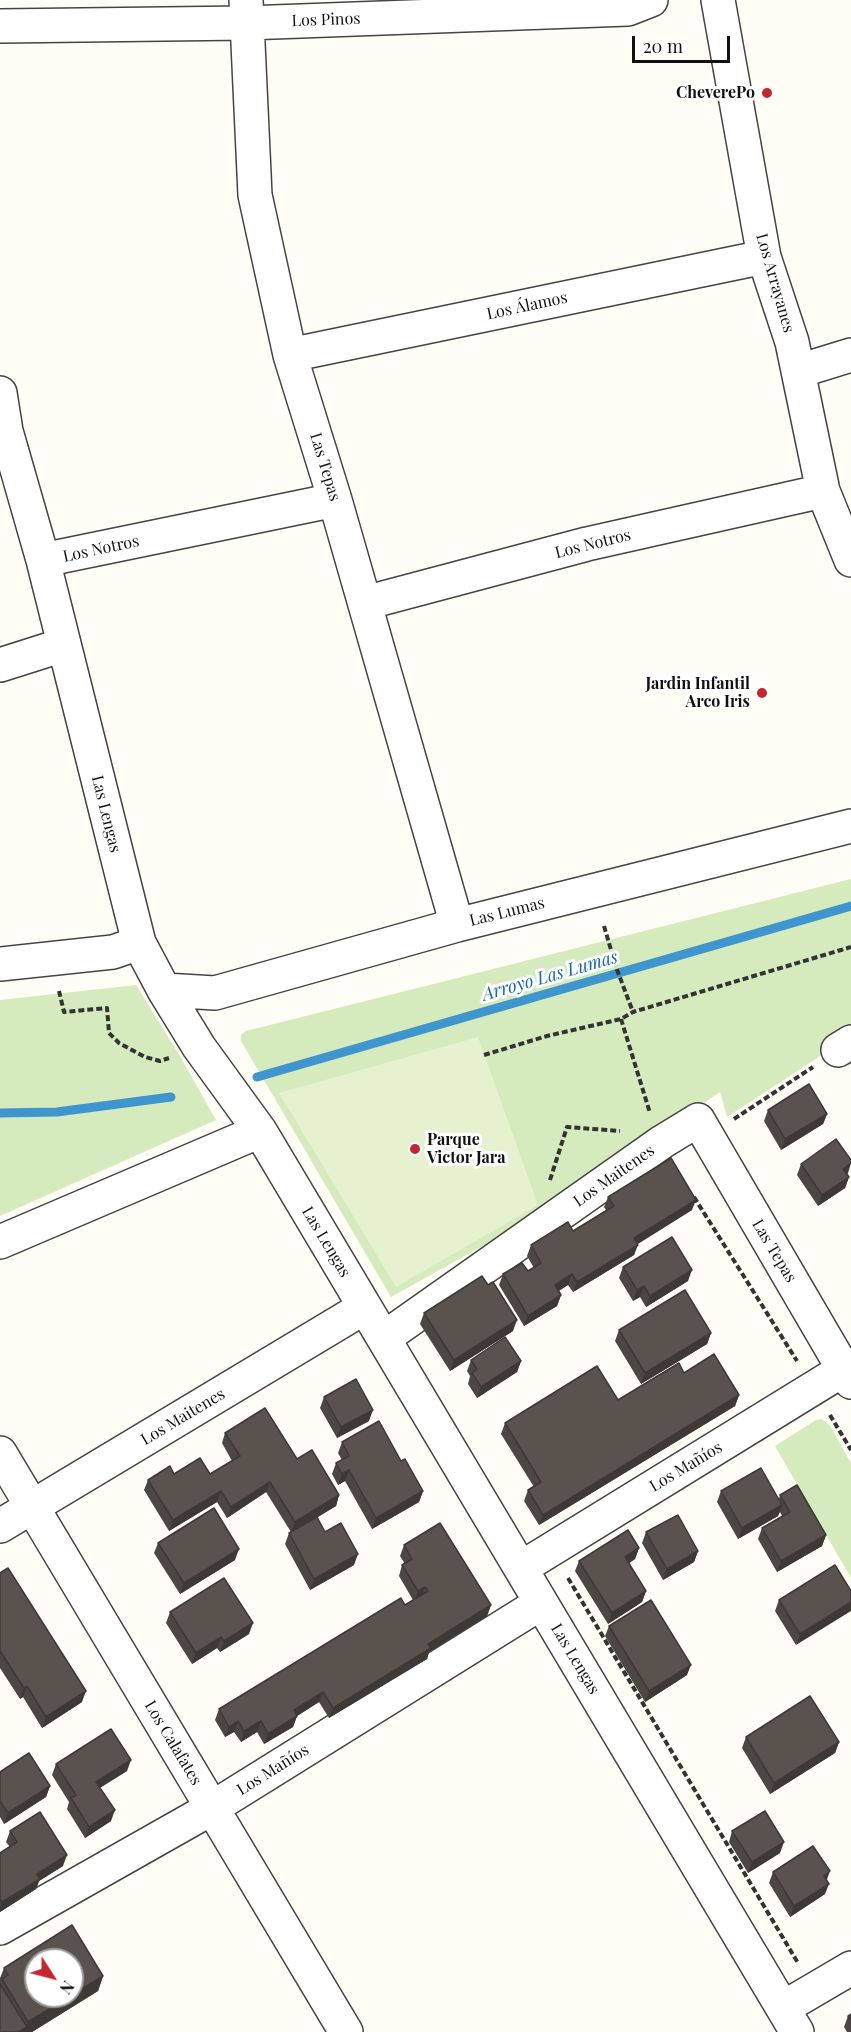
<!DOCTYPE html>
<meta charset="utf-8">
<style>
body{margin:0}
#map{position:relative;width:851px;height:2032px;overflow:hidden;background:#fffdf5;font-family:"Playfair Display",serif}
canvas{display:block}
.north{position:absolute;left:24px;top:1948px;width:60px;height:60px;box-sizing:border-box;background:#fff;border:2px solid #a0a0a0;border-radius:50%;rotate:126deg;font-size:16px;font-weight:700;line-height:24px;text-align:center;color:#111}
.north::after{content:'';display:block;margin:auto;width:21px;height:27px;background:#c4262e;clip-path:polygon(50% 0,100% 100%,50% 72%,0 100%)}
.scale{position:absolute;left:632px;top:36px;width:98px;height:27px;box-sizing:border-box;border:3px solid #111;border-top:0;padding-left:8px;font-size:18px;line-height:21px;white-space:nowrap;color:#111;-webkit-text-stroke:4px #fff;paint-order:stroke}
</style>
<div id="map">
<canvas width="851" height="2032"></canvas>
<div class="north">N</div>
<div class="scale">20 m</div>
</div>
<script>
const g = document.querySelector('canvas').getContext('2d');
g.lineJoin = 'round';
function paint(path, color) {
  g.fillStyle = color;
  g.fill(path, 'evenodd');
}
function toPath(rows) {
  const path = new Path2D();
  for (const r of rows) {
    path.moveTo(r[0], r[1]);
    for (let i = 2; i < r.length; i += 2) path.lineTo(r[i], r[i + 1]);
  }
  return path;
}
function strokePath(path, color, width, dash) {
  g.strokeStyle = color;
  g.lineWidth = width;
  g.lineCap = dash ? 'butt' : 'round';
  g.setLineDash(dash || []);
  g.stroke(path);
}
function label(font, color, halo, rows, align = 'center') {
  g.font = font + ' "Playfair Display",serif';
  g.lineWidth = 6;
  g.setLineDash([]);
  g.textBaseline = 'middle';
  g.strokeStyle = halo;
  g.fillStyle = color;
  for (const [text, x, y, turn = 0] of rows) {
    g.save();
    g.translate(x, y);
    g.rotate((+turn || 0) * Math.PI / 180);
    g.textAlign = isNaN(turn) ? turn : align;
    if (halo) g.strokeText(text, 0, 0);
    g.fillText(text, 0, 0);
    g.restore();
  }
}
const green = toPath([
 [851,879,851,1036,727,1117,720,1092,542,1213,391,1297,241,1041,241,1035,246,1031],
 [136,985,180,1056,216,1120,0,1216,0,1000],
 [822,1419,830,1426,851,1463,851,1578,775,1446,816,1420]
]);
const pitch = toPath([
 [478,1037,538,1205,396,1287,279,1093]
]);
const stream = toPath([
 [257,1077,851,906],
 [0,1113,57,1112,171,1097]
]);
const path = toPath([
 [604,926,616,967,633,1012],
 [59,991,64,1012,107,1008,109,1033,119,1043,145,1057,160,1061,169,1058],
 [621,1019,650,1113],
 [484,1055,547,1036,621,1019,633,1012,851,947],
 [734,1119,813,1067],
 [550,1180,567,1127,620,1131],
 [694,1197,797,1361],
 [830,1415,851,1450],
 [568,1578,798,1963]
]);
const minor = toPath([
 [246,0,255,195,290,355,335,500,457,925],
 [718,0,764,257,792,342,823,491,851,560],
 [0,26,246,23,628,9,651,0],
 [290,355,764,257],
 [799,371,851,355],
 [0,393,6,431,43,560,139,943,164,990,199,1047,260,1131,797,2032],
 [43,560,335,500],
 [365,603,587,544,823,491],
 [0,665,63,645],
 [0,964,113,952,139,943],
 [164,990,215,993,457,925,851,826],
 [838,1050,851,1042],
 [0,1242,260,1131],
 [384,1338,662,1142,698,1120,851,1382],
 [0,1453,346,2032],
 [0,1526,365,1307],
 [521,1568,851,1365],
 [0,1928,212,1808,541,1603],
 [783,2008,851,1968]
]);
const wall = toPath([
 [768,1110,827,1114,823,1124,781,1150,764,1121],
 [801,1164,848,1173,847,1174,849,1177,845,1188,818,1206,797,1175],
 [608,1197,692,1210,637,1244,634,1255,573,1292,568,1285,559,1291,561,1295,557,1306,524,1326,499,1285,503,1274,528,1271,534,1268,527,1256,531,1245,573,1231,606,1210,604,1207],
 [623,1267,688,1281,646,1307,640,1297,633,1301,619,1278],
 [488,1285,513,1331,450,1371,420,1324,424,1313],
 [619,1330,711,1333,707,1344,641,1384,615,1341],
 [471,1360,521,1361,517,1372,477,1398,468,1384,470,1376,467,1371],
 [684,1373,739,1395,735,1406,539,1525,524,1501,528,1490,534,1487,501,1434,505,1423,618,1400],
 [324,1397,369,1421,337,1438,320,1408],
 [225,1433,297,1459,339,1495,336,1506,313,1520,325,1532,354,1565,310,1590,285,1544,289,1533,291,1532,266,1492,227,1518,217,1502,169,1531,144,1490,148,1480,174,1474,210,1474,232,1461,222,1443],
 [342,1442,401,1461,423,1491,419,1502,372,1529,345,1481,338,1485,332,1474,336,1463,342,1460,338,1453],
 [721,1491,779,1499,780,1495,826,1535,822,1546,777,1572,758,1539,762,1528,782,1516,780,1512,778,1516,738,1539,717,1502],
 [646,1532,698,1551,694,1562,663,1580,642,1543],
 [158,1543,235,1560,180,1594,154,1553],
 [404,1545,491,1605,487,1616,429,1652,427,1659,329,1718,319,1702,297,1716,293,1727,264,1744,257,1732,241,1742,234,1732,225,1737,215,1720,219,1709,413,1600,399,1576,402,1565,405,1564,400,1556],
 [639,1548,635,1559,629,1563,646,1591,642,1602,608,1624,575,1571,579,1561],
 [835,1565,796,1645,775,1611,779,1600],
 [0,1573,82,1702,42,1728,23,1697,20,1699,0,1668],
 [170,1612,249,1634,220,1652,217,1648,192,1664,166,1623],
 [609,1626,687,1675,645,1702,605,1636],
 [746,1737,839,1742,835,1753,770,1794,742,1748],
 [56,1764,127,1771,100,1788,111,1821,85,1838,67,1809,69,1802,52,1775],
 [0,1772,50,1786,46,1797,4,1824,0,1817],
 [10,1831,63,1866,39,1881,36,1889,0,1912,0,1853,10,1847,6,1842],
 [732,1831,780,1853,748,1873,729,1842],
 [773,1872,827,1881,825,1894,790,1917,769,1883],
 [4,1968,103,1976,98,1991,32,2032,0,2032,0,1978],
 [851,2014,851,2032,847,2032,844,2027,848,2016]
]);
const shadedWall = toPath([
 [827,1114,823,1124,781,1150,785,1139],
 [851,1163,848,1173,839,1179,843,1169],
 [849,1177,845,1188,818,1206,822,1195],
 [696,1200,692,1210,630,1249,634,1238],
 [638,1245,634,1255,573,1292,577,1282],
 [692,1270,688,1281,646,1307,650,1296],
 [572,1274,568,1285,551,1295,555,1285],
 [644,1286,640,1297,633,1301,637,1290],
 [561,1295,557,1306,524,1326,528,1316],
 [517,1320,513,1331,450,1371,454,1360],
 [711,1333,707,1344,641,1384,645,1373],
 [521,1361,517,1372,477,1398,481,1387],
 [739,1395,735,1406,539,1525,543,1515],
 [373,1410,369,1421,337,1438,341,1427],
 [349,1470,345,1481,338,1485,342,1474],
 [270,1482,266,1492,227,1518,231,1507],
 [221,1491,217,1502,169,1531,173,1520],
 [423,1491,419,1502,372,1529,376,1518],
 [339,1495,336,1506,291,1533,295,1522],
 [782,1505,778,1516,738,1539,742,1528],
 [826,1535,822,1546,777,1572,781,1561],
 [639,1548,635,1559,621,1568,625,1557],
 [239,1549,235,1560,180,1594,184,1583],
 [698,1551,694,1562,663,1580,667,1569],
 [358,1554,354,1565,310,1590,314,1579],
 [425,1587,421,1597,414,1602,418,1591],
 [646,1591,642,1602,608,1624,612,1613],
 [851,1602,851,1611,796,1645,800,1634],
 [491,1605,487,1616,429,1652,427,1659,329,1718,333,1708,428,1644],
 [253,1623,249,1634,220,1652,224,1641],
 [221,1637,217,1648,192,1664,196,1653],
 [691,1665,687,1675,645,1702,649,1691],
 [27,1686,23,1697,20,1699,24,1688],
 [86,1691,82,1702,42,1728,46,1717],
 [323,1692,319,1702,297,1716,293,1727,264,1744,268,1734,294,1710],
 [238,1721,234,1732,225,1737,229,1727],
 [261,1721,257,1732,241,1742,244,1731],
 [839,1742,835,1753,770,1794,774,1783],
 [131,1760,127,1771,92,1792,96,1782],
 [50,1786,46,1797,4,1824,8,1813],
 [115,1810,111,1821,85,1838,89,1827],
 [784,1842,780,1853,748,1873,752,1862],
 [67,1855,63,1866,39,1881,36,1889,0,1912,0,1908,2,1902,37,1874],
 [830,1871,826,1882,824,1876],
 [829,1884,825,1894,790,1917,794,1906],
 [103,1976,98,1991,32,2032,18,2032,27,2027,28,2022]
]);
const building = toPath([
 [809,1084,827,1114,785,1139,768,1110,809,1084],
 [836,1139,851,1160,851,1163,843,1169,849,1177,822,1195,801,1164,836,1139],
 [671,1158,696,1200,634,1238,638,1245,577,1282,572,1274,555,1285,561,1295,528,1316,503,1274,522,1263,528,1271,541,1263,531,1245,568,1222,573,1231,614,1206,608,1197,671,1158],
 [672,1237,692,1270,650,1296,644,1286,637,1290,623,1267,672,1237],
 [482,1276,488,1285,493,1282,517,1320,454,1360,424,1313,482,1276],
 [685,1290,711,1333,645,1373,619,1330,685,1290],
 [505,1337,521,1361,481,1387,472,1373,477,1369,471,1360,505,1337],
 [714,1354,739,1395,543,1515,528,1490,541,1482,505,1423,597,1366,618,1400,679,1363,684,1373,714,1354],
 [356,1379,373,1410,341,1427,324,1397,356,1379],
 [265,1408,297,1459,312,1450,339,1495,295,1522,270,1482,231,1507,221,1491,173,1520,148,1480,170,1466,174,1474,200,1458,210,1474,240,1456,225,1433,265,1408],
 [379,1421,401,1461,405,1459,423,1491,376,1518,349,1470,342,1474,336,1463,349,1456,342,1442,379,1421],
 [761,1468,782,1505,742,1528,721,1491,761,1468],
 [797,1485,826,1535,781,1561,762,1528,790,1512,780,1495,797,1485],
 [214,1508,239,1549,184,1583,158,1543,214,1508],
 [678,1515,698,1551,667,1569,646,1532,678,1515],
 [317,1517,325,1532,341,1523,358,1554,314,1579,289,1533,317,1517],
 [440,1523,491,1605,428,1644,431,1648,333,1708,323,1692,294,1710,297,1716,268,1734,261,1721,244,1731,238,1721,229,1727,219,1709,401,1598,405,1605,428,1591,425,1587,418,1591,402,1565,412,1559,404,1545,440,1523],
 [628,1530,639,1548,625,1557,646,1591,612,1613,579,1561,628,1530],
 [835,1565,851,1591,851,1602,800,1634,779,1600,835,1565],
 [8,1568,86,1691,46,1717,27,1686,24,1688,0,1651,0,1573,8,1568],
 [224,1578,253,1623,224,1641,221,1637,196,1653,170,1612,224,1578],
 [651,1600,691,1665,649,1691,609,1626,651,1600],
 [810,1696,839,1742,774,1783,746,1737,810,1696],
 [111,1729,131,1760,96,1782,115,1810,89,1827,71,1798,76,1795,56,1764,111,1729],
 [29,1753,50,1786,8,1813,0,1801,0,1772,29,1753],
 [765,1811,784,1842,752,1862,732,1831,765,1811],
 [40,1812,67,1855,37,1874,40,1879,2,1902,0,1899,0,1853,17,1842,10,1831,40,1812],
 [813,1846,830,1871,824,1876,829,1884,794,1906,773,1872,813,1846],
 [72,1925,103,1976,72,1995,72,1960,36,1960,36,1996,71,1996,28,2022,2,1979,8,1975,4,1968,72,1925],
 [0,1984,27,2027,18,2032,0,2032,0,1984],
 [851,2014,851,2021,848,2016,851,2014]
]);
const markers = [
 [767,93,6,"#c4262e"],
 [762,693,6,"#c4262e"],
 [415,1149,6,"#c4262e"]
];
const streetNames = [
 ["Los Pinos",326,20,-2],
 ["Los Arrayanes",775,283,74],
 ["Los Álamos",527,306,-12],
 ["Las Tepas",325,467,73],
 ["Los Notros",593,544,-14],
 ["Los Notros",101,549,-12],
 ["Las Lengas",106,814,76],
 ["Las Lumas",507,912,-14],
 ["Los Maitenes",614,1176,-35],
 ["Las Lengas",326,1242,59],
 ["Las Tepas",774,1251,59],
 ["Los Maitenes",183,1417,-31],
 ["Los Mañíos",686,1467,-31],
 ["Las Lengas",575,1659,59],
 ["Los Calafates",173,1743,59],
 ["Los Mañíos",273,1770,-32]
];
const poiNames = [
 ["CheverePo",755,93],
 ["Jardin Infantil",750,684],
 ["Arco Iris",750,702],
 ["Parque",427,1140,"left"],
 ["Victor Jara",427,1158,"left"]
];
const waterNames = [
 ["Arroyo Las Lumas",550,976,-16]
];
paint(green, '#d5ebbd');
paint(pitch, '#e6f2cf');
strokePath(stream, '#3f96cf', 9);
strokePath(minor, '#444', 36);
strokePath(path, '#333', 4, [6, 3]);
strokePath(minor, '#fff', 33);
paint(wall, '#4d4742');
paint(shadedWall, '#3f3936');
paint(building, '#5a524d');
strokePath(building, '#3f3936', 1.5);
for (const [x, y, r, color] of markers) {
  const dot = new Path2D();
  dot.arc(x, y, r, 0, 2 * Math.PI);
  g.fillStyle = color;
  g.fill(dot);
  strokePath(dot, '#fff', 2);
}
label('16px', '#111', '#fff', streetNames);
label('bold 16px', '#111', '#fff', poiNames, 'right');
label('italic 18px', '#1768a6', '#fff', waterNames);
</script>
